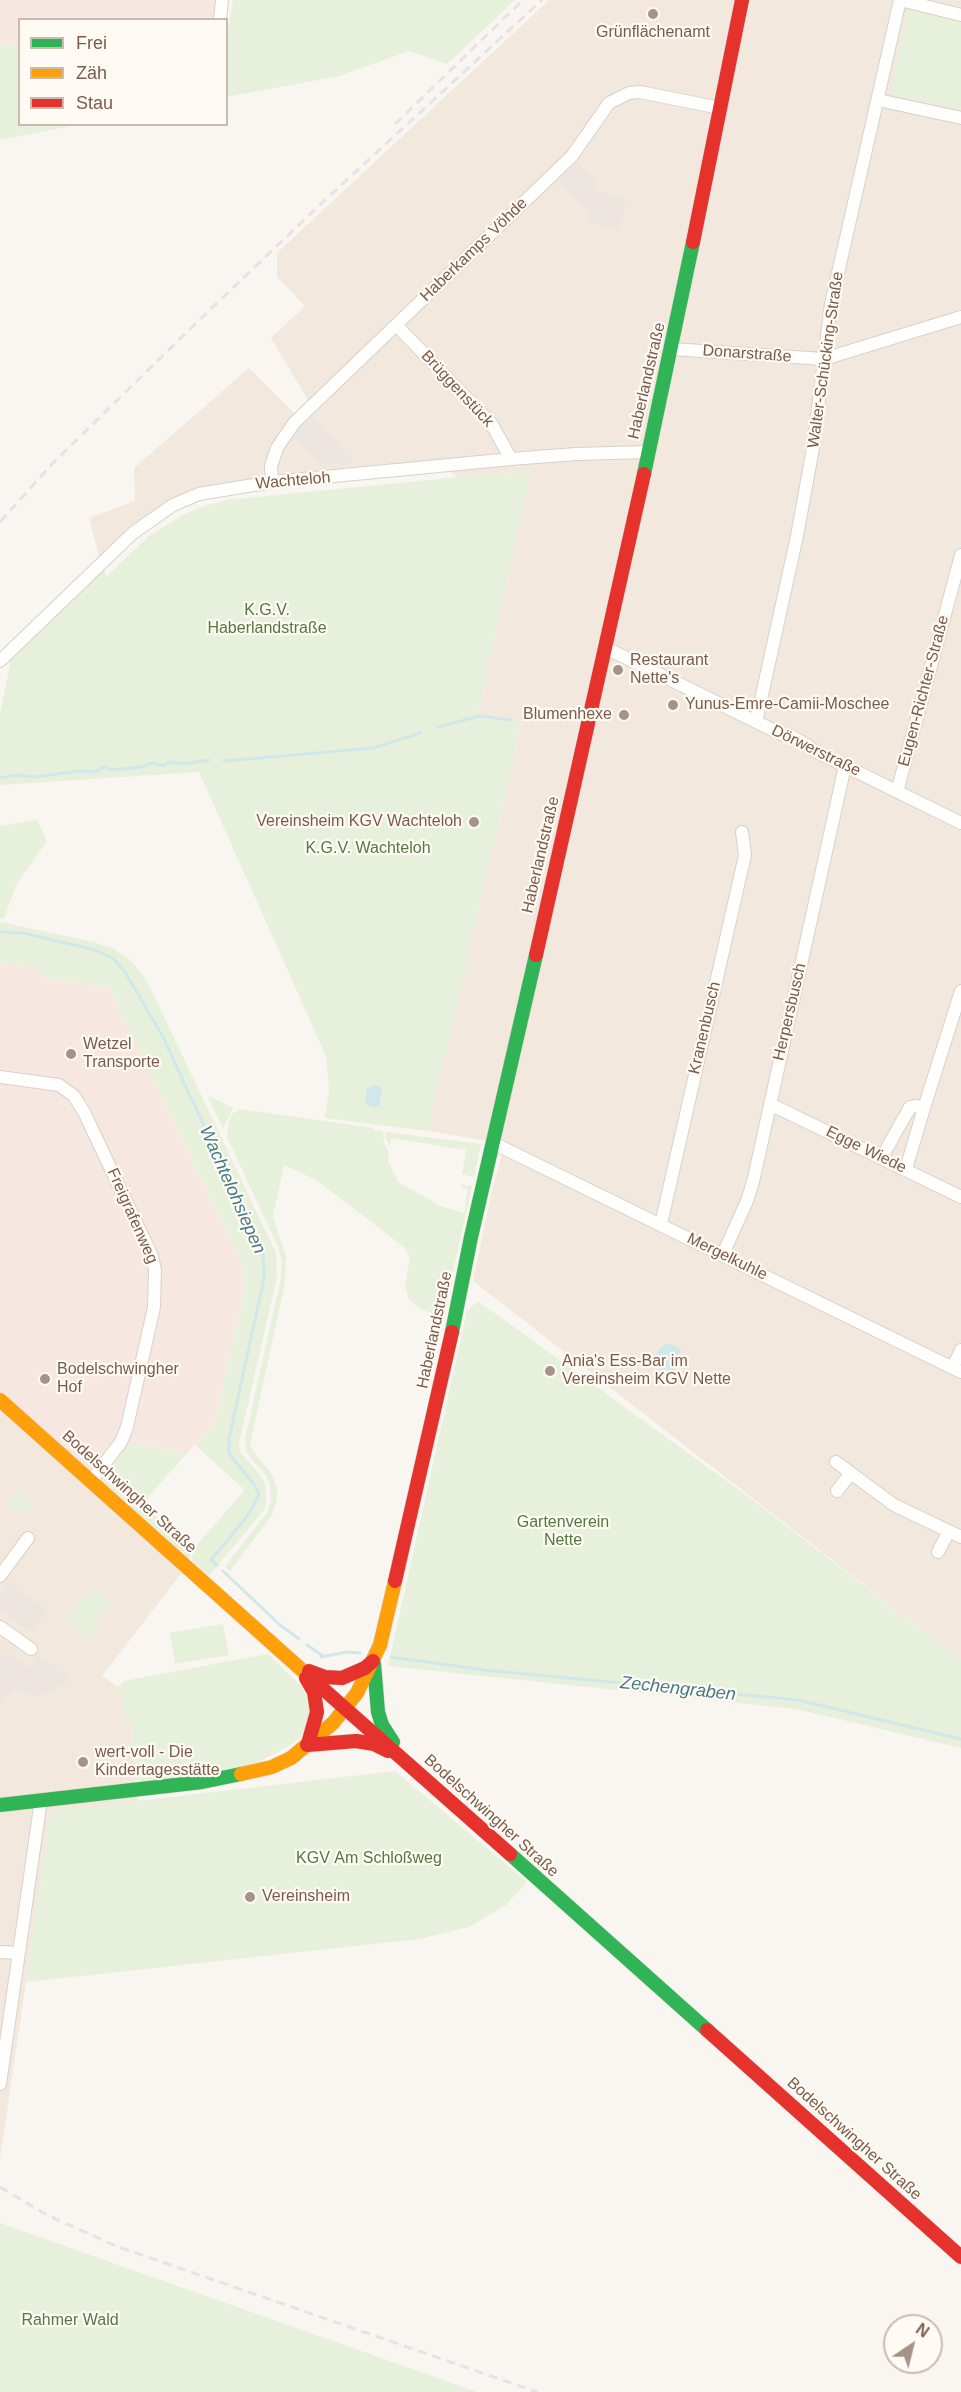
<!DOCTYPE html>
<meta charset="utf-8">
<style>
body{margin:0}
#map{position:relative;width:961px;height:2392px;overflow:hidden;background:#f9f5f0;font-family:Arial,sans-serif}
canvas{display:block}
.legend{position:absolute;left:18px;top:18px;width:210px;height:108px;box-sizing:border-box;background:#fffaf3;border:2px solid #cabbb1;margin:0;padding:8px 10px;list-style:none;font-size:18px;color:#7a5c4d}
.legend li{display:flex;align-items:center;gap:12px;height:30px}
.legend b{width:30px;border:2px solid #cabbb1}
.north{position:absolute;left:883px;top:2314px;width:60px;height:60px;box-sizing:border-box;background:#fffaf3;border:2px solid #cabbb1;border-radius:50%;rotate:35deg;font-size:16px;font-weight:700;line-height:24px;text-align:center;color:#7a5c4d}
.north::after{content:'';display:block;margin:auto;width:21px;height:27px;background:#a69286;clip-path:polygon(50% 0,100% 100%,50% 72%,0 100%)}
</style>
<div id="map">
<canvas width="961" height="2392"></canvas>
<ul class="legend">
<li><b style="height:8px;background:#30b455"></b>Frei</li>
<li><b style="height:8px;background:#ff9f0a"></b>Zäh</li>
<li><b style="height:8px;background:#e5322d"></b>Stau</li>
</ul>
<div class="north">N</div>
</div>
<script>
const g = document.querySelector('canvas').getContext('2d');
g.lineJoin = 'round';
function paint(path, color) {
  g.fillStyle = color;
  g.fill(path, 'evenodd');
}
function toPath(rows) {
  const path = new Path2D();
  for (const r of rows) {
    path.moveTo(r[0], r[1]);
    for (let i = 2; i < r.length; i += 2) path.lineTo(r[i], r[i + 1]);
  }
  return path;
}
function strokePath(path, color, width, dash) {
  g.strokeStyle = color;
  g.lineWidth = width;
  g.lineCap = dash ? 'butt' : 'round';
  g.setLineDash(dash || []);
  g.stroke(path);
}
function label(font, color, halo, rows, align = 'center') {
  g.font = font + ' Arial,sans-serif';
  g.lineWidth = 4.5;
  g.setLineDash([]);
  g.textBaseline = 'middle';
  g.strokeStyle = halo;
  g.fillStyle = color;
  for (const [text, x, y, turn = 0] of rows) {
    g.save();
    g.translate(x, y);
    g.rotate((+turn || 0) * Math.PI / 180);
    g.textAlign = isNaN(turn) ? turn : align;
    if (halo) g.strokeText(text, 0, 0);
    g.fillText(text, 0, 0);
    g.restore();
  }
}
const residential = toPath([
 [549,0,961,0,961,1660,473,1281,492,1190,502,1154,493,1143,483,1140,428,1131,522,722,478,715,531,470,458,477,443,467,272,482,173,505,101,564,89,518,135,501,134,468,249,368,294,413,308,400,271,338,305,306,277,277,277,253],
 [0,1400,187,1566,102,1676,118,1687,121,1696,124,1718,132,1719,134,1780,138,1801,51,1811,0,2159]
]);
const commercial = toPath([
 [0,0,222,0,220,19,20,20,19,46,0,43],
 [0,962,40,970,39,976,109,988,238,1255,246,1285,215,1422,188,1452,121,1442,91,1481,0,1400]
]);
const industrial = toPath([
 [578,162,595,180,593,193,594,191,626,199,619,229,588,222,590,213,559,181],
 [312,416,353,460,347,465,331,463,325,469,293,435],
 [8,1582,47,1611,31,1632,0,1609,0,1593],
 [6,1652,28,1668,38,1655,69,1678,52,1693,36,1695,21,1693,14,1688,2,1704,0,1703,0,1661]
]);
const green = toPath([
 [233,0,515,0,447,64,409,51,339,76,227,97,227,36],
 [909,11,961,22,961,110,890,94],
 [0,43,19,46,20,124,76,125,0,140],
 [531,470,478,714,522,721,428,1131,325,1118,329,1090,326,1056,199,772,0,785,0,714,10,665,9,653,101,564,107,576,150,535,183,515,204,506,227,500],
 [37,820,47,841,16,885,4,919,0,918,0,826],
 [0,922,94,942,112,948,128,958,140,971,150,987,276,1253,277,1277,239,1443,240,1452,261,1476,266,1485,266,1504,263,1511,209,1576,192,1561,192,1552,187,1566,91,1481,121,1442,188,1452,142,1504,193,1549,245,1490,195,1445,215,1422,246,1285,238,1255,109,988,39,976,39,970,0,962],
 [209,1096,233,1108,223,1129,208,1097],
 [239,1109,374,1128,374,1130,383,1131,384,1144,389,1152,388,1162,398,1182,441,1206,464,1213,468,1189,461,1187,461,1184,472,1186,443,1317,420,1309,409,1299,405,1285,410,1257,404,1247,316,1180,284,1165,273,1216,286,1256,285,1283,250,1444,253,1451,271,1473,277,1488,277,1499,272,1515,230,1571,225,1567,231,1558,267,1513,271,1502,270,1484,265,1474,247,1454,245,1439,280,1283,282,1264,279,1249,227,1137,229,1120,232,1114],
 [386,1132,481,1144,474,1177,462,1174,466,1150,391,1138,390,1145,385,1137],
 [478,1301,750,1498,961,1660,961,1748,796,1709,388,1666,467,1311],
 [16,1490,34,1506,25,1517,7,1504],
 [93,1588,113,1602,104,1614,99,1610,92,1620,101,1627,91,1640,66,1621,81,1597,85,1599],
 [223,1624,229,1655,175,1664,170,1633],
 [268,1654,302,1687,311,1705,309,1728,294,1743,256,1763,221,1772,146,1782,134,1780,132,1719,124,1718,121,1696,118,1687,124,1681],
 [395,1771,527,1882,506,1905,469,1927,419,1939,26,1982,51,1811],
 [0,2223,477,2392,0,2392]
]);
const water = toPath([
 [374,1085,380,1087,382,1090,379,1106,373,1108,366,1104,365,1098,367,1088],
 [667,1344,673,1345,681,1349,675,1368,669,1377,664,1376,659,1370,660,1364,655,1356,662,1346]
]);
const stream = toPath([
 [438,727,480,716,511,720],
 [224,761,373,748,420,733],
 [0,778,16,775,34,777,80,771,94,772,104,767,112,770,141,767,152,763,164,766,169,762,185,764,209,760],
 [0,932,23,933,95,950,114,959,125,972,163,1037,263,1254,264,1278,229,1439,229,1453,255,1486,259,1495,246,1518,211,1560,217,1565],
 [223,1571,280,1625,299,1639],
 [307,1645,323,1656],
 [321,1657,347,1652,360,1653],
 [391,1657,485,1670,798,1700,961,1739]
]);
const street = toPath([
 [900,0,961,15],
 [220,20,222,0],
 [878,100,961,118],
 [396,325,491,423,511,459],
 [671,349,824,359,961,317],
 [272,482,271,466,277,448,294,423,572,156,609,103,629,93,640,92,720,108],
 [606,648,781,734,789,735,807,745,815,751,961,823],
 [0,661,133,533,173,505,199,494,272,482,511,459,576,454,648,452],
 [756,722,797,536,813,448,831,304,900,0],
 [897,792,961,555],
 [0,1077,59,1085,74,1096,84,1112,152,1256,155,1270,154,1307,127,1427,121,1442,91,1481],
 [770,1104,961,1197],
 [924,1108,961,991],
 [493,1143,961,1372],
 [882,1157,910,1107,917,1106,924,1108,906,1169],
 [661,1224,745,855,742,832],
 [723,1254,747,1201,753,1182,845,766],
 [953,1367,961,1350],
 [836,1462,894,1505,961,1537],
 [837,1491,851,1473],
 [938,1552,949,1531],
 [0,1576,28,1538],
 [0,1627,31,1649],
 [0,1952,18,1953],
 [0,2084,41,1800]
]);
const fast = toPath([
 [644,474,693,242],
 [452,1332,471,1237,536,955],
 [374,1664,378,1712,382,1725,393,1742],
 [0,1805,202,1782,241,1774],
 [510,1854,707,2030]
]);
const slow = toPath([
 [0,1400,313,1680],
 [241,1774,272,1767,291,1758,333,1723,357,1693,380,1645,395,1581]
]);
const jam = toPath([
 [693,242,742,0],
 [536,955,644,474],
 [395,1581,452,1332],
 [309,1671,325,1677,342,1678,365,1668,373,1661],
 [306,1678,314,1692,317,1712,308,1744],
 [313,1680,510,1854],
 [307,1745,356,1741,374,1744,388,1751],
 [707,2030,961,2257]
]);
const rail = toPath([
 [395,124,523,0],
 [0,522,52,464,192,327,325,200,542,0],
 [0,2187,47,2215,116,2246,537,2392]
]);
const markers = [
 [653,14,6,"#a69286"],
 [618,670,6,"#a69286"],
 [673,705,6,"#a69286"],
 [624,715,6,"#a69286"],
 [474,822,6,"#a69286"],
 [71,1054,6,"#a69286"],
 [550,1371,6,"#a69286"],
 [45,1379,6,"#a69286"],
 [83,1762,6,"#a69286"],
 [250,1897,6,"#a69286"]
];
const poiNames = [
 ["Grünflächenamt",653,33,"center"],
 ["Restaurant",630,661],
 ["Nette's",630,679],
 ["Yunus-Emre-Camii-Moschee",685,705],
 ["Blumenhexe",612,715,"right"],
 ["Vereinsheim KGV Wachteloh",462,822,"right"],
 ["Wetzel",83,1045],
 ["Transporte",83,1063],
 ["Ania's Ess-Bar im",562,1362],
 ["Vereinsheim KGV Nette",562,1380],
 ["Bodelschwingher",57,1370],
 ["Hof",57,1388],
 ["wert-voll - Die",95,1753],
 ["Kindertagesstätte",95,1771],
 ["Vereinsheim",262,1897]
];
const streetNames = [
 ["Haberkamps Vöhde",474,250,-44],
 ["Donarstraße",747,354,4],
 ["Walter-Schücking-Straße",826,360,-82],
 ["Haberlandstraße",647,381,-77],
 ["Brüggenstück",457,389,47],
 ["Wachteloh",293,481,-5],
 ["Eugen-Richter-Straße",924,691,-75],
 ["Dörwerstraße",816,751,26],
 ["Haberlandstraße",541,855,-77],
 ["Herpersbusch",790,1012,-77],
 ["Kranenbusch",705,1028,-77],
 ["Egge Wiede",866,1150,26],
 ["Freigrafenweg",132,1216,66],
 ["Mergelkuhle",727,1257,26],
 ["Haberlandstraße",435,1330,-78],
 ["Bodelschwingher Straße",129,1492,42],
 ["Bodelschwingher Straße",491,1816,42],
 ["Bodelschwingher Straße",854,2139,42]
];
const parkNames = [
 ["K.G.V.",267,611],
 ["Haberlandstraße",267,629],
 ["K.G.V. Wachteloh",368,849],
 ["Gartenverein",563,1523],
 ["Nette",563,1541],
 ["KGV Am Schloßweg",369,1859],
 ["Rahmer Wald",70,2321]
];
const waterNames = [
 ["Wachtelohsiepen",232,1190,66],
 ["Zechengraben",678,1689,6]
];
paint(residential, '#f2e8de');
paint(commercial, '#f6e8e1');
paint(industrial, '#ede5e0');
paint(green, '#e7f0db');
paint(water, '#d0e8ea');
strokePath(stream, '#d0e8ea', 3);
strokePath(street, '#d7d1cb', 14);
strokePath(fast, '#d9d2cb', 15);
strokePath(slow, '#d9d2cb', 15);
strokePath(jam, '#d9d2cb', 15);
strokePath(street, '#fefefd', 12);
strokePath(fast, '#30b455', 14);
strokePath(slow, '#ff9f0a', 14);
strokePath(jam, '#e5322d', 14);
strokePath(rail, '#e6e3e7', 3, [9, 6]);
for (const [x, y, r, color] of markers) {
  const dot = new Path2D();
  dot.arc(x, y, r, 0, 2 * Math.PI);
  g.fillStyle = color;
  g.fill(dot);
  strokePath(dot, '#fffaf3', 2);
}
label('16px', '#7a5c4d', '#fffaf3', poiNames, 'left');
label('16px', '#7a5c4d', '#fffaf3', streetNames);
label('16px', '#537a41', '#fffaf3', parkNames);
label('italic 18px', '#437c86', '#fffaf3', waterNames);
</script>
